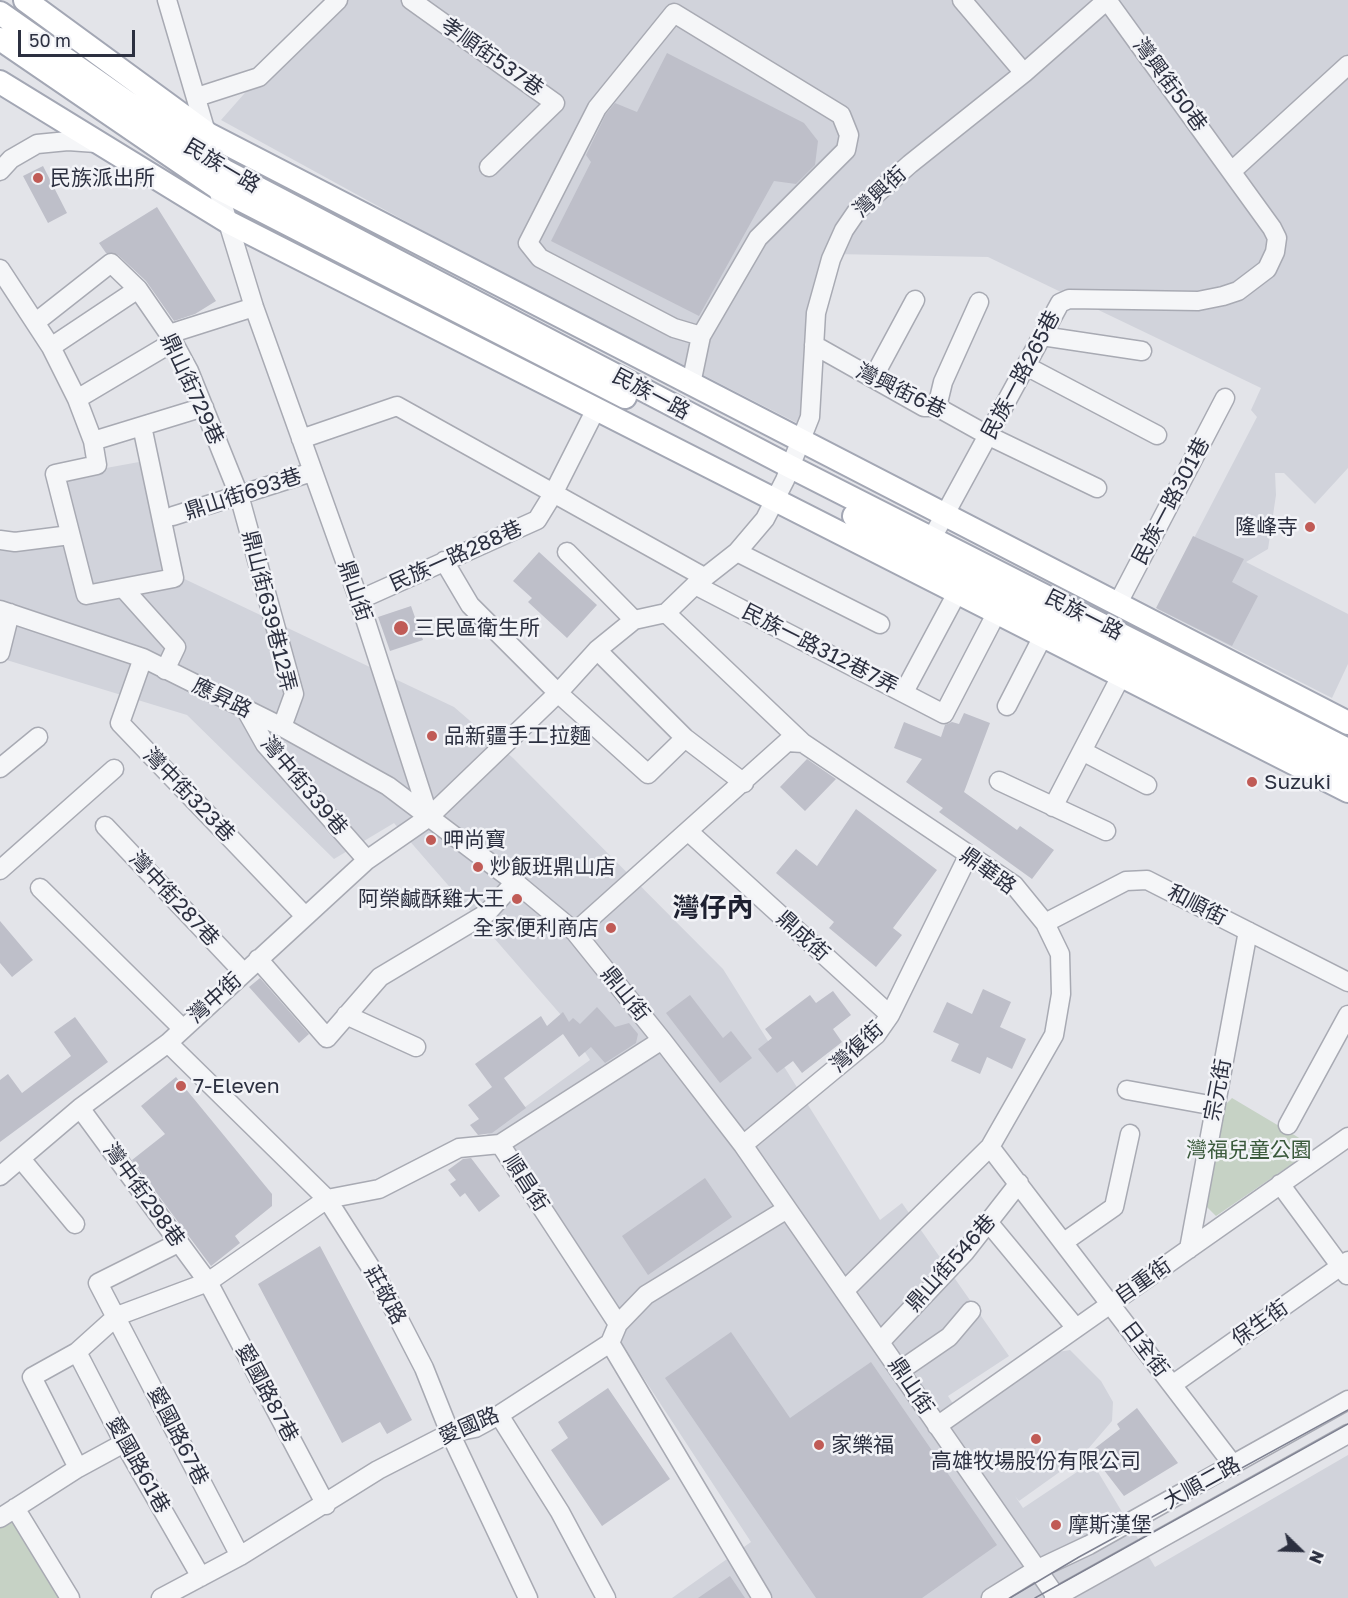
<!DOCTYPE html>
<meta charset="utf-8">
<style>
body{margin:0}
#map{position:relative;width:1348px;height:1598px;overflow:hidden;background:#e3e4e9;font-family:"Golos Text",sans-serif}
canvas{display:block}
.north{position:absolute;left:1270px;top:1520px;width:60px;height:60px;-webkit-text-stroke:4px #f2f3f7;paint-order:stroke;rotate:113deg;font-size:16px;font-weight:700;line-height:24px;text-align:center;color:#2c3040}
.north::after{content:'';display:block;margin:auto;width:21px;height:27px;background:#2c3040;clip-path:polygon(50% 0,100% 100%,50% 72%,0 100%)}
.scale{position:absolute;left:18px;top:30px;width:117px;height:27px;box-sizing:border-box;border:3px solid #2c3040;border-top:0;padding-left:8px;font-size:18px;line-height:21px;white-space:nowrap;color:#2c3040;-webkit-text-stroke:4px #f2f3f7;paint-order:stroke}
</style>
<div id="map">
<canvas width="1348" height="1598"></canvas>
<div class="north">N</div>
<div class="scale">50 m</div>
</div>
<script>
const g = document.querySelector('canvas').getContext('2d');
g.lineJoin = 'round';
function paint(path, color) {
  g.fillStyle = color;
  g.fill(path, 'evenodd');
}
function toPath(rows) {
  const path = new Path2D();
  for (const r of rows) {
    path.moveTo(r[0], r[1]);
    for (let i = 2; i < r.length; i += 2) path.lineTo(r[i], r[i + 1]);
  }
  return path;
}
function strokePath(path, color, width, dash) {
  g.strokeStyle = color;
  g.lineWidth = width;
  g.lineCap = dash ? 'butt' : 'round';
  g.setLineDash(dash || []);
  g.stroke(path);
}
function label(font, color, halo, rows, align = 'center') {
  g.font = font + ' "Golos Text","Noto Sans TC",sans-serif';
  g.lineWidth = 5;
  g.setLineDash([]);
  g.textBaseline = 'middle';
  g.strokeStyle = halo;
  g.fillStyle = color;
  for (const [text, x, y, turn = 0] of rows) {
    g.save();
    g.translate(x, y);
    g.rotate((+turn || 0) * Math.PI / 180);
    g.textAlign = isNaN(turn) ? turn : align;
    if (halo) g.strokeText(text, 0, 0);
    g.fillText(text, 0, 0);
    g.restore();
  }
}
const built = toPath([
 [338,0,1348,0,1348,468,1315,504,1284,473,1275,473,1276,495,1268,549,1246,562,1348,614,1348,664,1332,698,1157,609,1257,417,1251,410,1261,388,988,257,834,254,803,426,458,250,221,120,259,77],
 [150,460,174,574,454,707,513,758,723,969,880,1220,902,1203,1009,1356,948,1396,963,1419,1058,1352,1070,1350,1101,1381,1113,1402,1112,1421,1082,1456,1019,1501,1015,1496,1023,1508,1092,1462,1155,1567,1348,1455,1348,1598,672,1598,751,1542,485,1136,590,1060,561,1015,394,823,334,859,187,715,0,658,0,530,78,550,62,476]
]);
const green = toPath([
 [1232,1098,1306,1142,1305,1155,1216,1216,1205,1205,1222,1108],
 [5,1519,21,1524,63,1598,0,1598,0,1523]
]);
const building = toPath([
 [667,53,804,123,818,141,815,165,796,184,774,181,699,316,551,241,591,162,586,155,606,114,615,103,637,112],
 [43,166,67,213,48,223,23,176],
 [157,207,216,301,195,314,174,321,146,281,118,255,106,253,99,243],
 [1193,536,1244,559,1232,582,1258,596,1232,646,1156,608],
 [539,552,597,605,567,638,528,602,532,598,513,581],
 [411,606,423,640,390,651,378,617],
 [964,713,990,723,964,792,1017,830,1020,826,1054,850,1032,879,939,812,943,808,906,782,922,759,894,748,904,722,941,737,945,725,952,722,959,724],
 [807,759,836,779,805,811,780,787],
 [856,809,937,870,893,928,902,935,876,967,829,928,834,922,776,873,796,849,817,866],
 [0,921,33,960,12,977,0,963],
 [260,978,309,1034,299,1043,249,987],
 [983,989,1011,1002,1000,1027,1026,1039,1012,1069,987,1057,980,1074,951,1061,959,1044,933,1032,947,1002,972,1014],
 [833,991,851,1015,833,1029,842,1042,802,1073,793,1061,777,1073,758,1049,772,1038,765,1029,810,995,816,1003],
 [690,995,723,1038,731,1031,752,1058,720,1083,666,1013],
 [597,1007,615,1027,629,1023,638,1034,636,1043,605,1063,591,1047,579,1057,563,1034,504,1078,526,1108,492,1133,478,1135,470,1125,479,1119,468,1105,492,1087,475,1064,541,1016,547,1026,563,1012,569,1022,573,1018,580,1024],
 [75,1017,108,1062,0,1142,0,1080,8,1074,22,1093,71,1056,54,1032],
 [176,1077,272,1194,272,1206,235,1236,240,1243,211,1266,132,1160,165,1134,141,1106],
 [471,1158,500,1196,479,1212,465,1193,460,1197,450,1184,456,1180,448,1170,463,1159],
 [705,1178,732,1217,648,1275,622,1236],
 [320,1246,412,1420,387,1434,380,1422,342,1443,258,1284],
 [731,1332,790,1418,871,1362,997,1545,922,1598,816,1598,665,1378],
 [608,1388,670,1479,602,1526,551,1450,568,1438,558,1422],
 [1137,1408,1178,1463,1124,1496,1090,1452,1120,1429,1117,1424],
 [730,1576,745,1598,698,1598]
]);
const minor = toPath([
 [167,0,208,139],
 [411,0,555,103,489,167],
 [962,0,1024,73],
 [197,97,259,77,338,0],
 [1233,170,1348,65],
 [0,171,11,159,37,144,68,141,96,143],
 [215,180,254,307,359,600,429,817,515,882,575,932,662,1040,743,1145,1057,1598],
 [0,269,51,347,77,399,93,441,97,465,55,474,86,595,174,578,142,426],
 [36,322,111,263,138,289,169,334,189,371,239,495,294,694,282,727],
 [169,334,254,307],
 [1042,336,1142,351],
 [814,345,924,407,937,407,989,436,1097,488],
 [51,347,138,289],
 [1026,366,1157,435],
 [873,378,915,300],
 [691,384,701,336,758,238,846,150,849,135,841,115,674,13,597,108,528,243,540,258,674,328,701,336],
 [77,399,173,342],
 [937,407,943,382,979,302],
 [301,439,397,406,704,577],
 [93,441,204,407],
 [173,516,312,472],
 [932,538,1060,303,1069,299,1198,301,1223,296,1238,291,1267,269,1275,252,1277,238,1272,228,1107,0],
 [0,540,15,542,70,535],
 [567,552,634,620],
 [737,552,880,624],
 [444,561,470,605,558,693,648,774,685,738],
 [695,585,944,714,997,612],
 [124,589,176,647,165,670],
 [359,600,537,520,553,494,596,409],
 [1117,605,1225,398],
 [0,610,143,658,282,727,388,786,429,817],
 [666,613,803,743],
 [597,650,685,738,744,783],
 [0,653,10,613],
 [143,658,120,723,305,916],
 [904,692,957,593],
 [1007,706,1043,636],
 [246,710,265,744,367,860],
 [1082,751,1147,785],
 [0,768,38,737],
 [999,781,1106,831],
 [1053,807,1121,676],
 [105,826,243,972],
 [689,832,890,1015],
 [0,870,114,769],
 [40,888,182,1028],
 [1045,923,1126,881,1147,880,1348,982],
 [575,932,787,742,803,743,1014,885,1045,923,1060,954,1061,994,1054,1035,990,1147,845,1290],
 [258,959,327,1038,380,977,487,913,515,882],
 [346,1015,416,1047],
 [168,1043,327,1199,378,1279,424,1368,450,1433,528,1598],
 [1127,1090,1215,1106],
 [80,1108,208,1282,326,1505],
 [1288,1125,1348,1015],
 [743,1145,876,1035,890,1015,968,856],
 [990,1147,1234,1466],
 [21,1159,75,1224],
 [0,1176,80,1108,168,1043,367,860,429,817,558,693,597,650,634,620,666,613,695,585,737,552,765,519,785,480,810,417,816,313,831,259,844,230,857,211,910,164,1024,73,1107,0],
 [1280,1184,1347,1275],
 [988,1222,1076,1328],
 [1064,1242,1114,1207,1130,1134],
 [178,1243,98,1283,240,1556],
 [1189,1249,1248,931],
 [618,1324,500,1144,662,1040],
 [881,1341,965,1252,1019,1183],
 [610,1343,762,1598],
 [77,1352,124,1443,201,1577],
 [901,1370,949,1337,971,1311],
 [1172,1385,1348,1261],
 [499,1415,560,1512,606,1598],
 [937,1426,1348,1137],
 [78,1468,32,1377,77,1352,117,1316,208,1282,327,1199,379,1189,459,1148,500,1144],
 [15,1508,70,1598],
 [0,1518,78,1468,124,1443],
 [161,1598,240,1556,378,1470,450,1433,475,1428,499,1415,610,1343,618,1324,646,1295,787,1209],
 [991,1598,1036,1570,1089,1545,1348,1400],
 [1054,1598,1348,1434]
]);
const major = toPath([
 [25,0,208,134,1348,723],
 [0,13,225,171,789,466,1348,750],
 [0,39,218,188,625,397],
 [0,82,228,222,1348,791],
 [854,516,1348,772]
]);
const tram = toPath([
 [1010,1598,1079,1557,1348,1410],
 [1035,1598,1348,1424]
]);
const markers = [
 [38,178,6,"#c05b56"],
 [1310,527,6,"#c05b56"],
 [401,628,8,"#c05b56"],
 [432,736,6,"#c05b56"],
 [1252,782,6,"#c05b56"],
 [431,840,6,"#c05b56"],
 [478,867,6,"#c05b56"],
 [517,899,6,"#c05b56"],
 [611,928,6,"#c05b56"],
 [181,1086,6,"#c05b56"],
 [1036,1439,6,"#c05b56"],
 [819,1445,6,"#c05b56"],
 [1056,1525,6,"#c05b56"]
];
const streetNames = [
 ["孝順街537巷",492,57,35],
 ["灣興街50巷",1170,85,54],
 ["民族一路",222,166,31],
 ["灣興街",880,192,-43],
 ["民族一路265巷",1021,375,-62],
 ["鼎山街729巷",192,389,65],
 ["灣興街6巷",901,391,26],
 ["民族一路",651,394,28],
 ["鼎山街693巷",243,494,-18],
 ["民族一路301巷",1171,501,-62],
 ["民族一路288巷",456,556,-24],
 ["鼎山街",355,591,71],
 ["鼎山街639巷12弄",269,611,76],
 ["民族一路",1084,615,27],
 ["民族一路312巷7弄",820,649,27],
 ["應昇路",222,698,26],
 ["灣中街339巷",304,786,50],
 ["灣中街323巷",189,795,46],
 ["鼎華路",988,871,36],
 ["灣中街287巷",174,899,47],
 ["和順街",1197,905,27],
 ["鼎成街",803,936,42],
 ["鼎山街",625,994,51],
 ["灣中街",215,998,-42],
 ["灣復街",857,1047,-43],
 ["宗元街",1218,1090,-79],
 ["順昌街",526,1183,57],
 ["灣中街298巷",144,1195,54],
 ["鼎山街546巷",951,1263,-48],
 ["自重街",1143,1281,-35],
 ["莊敬路",385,1295,61],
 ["保生街",1260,1323,-35],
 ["日全街",1145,1349,53],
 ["鼎山街",911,1386,56],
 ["愛國路87巷",267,1393,62],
 ["愛國路",469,1426,-23],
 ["愛國路67巷",178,1436,63],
 ["愛國路61巷",138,1465,61],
 ["大順二路",1202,1483,-29]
];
const poiNames = [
 ["民族派出所",50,178],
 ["隆峰寺",1298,527,"right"],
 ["三民區衛生所",414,628],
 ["品新疆手工拉麵",444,736],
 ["Suzuki",1264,782],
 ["呷尚寶",443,840],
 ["炒飯班鼎山店",490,867],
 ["阿榮鹹酥雞大王",505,899,"right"],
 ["全家便利商店",599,928,"right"],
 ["7-Eleven",193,1086],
 ["家樂福",831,1445],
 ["高雄牧場股份有限公司",1036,1461,"center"],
 ["摩斯漢堡",1068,1525]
];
const parkNames = [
 ["灣福兒童公園",1249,1150]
];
const districtNames = [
 ["灣仔內",713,908]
];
paint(built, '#d1d3db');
paint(green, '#c6d2c5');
paint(building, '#bebfc9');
strokePath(minor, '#a8aab3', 21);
strokePath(major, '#a3a7b4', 26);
strokePath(minor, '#f5f6f8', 18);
strokePath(major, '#fff', 22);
strokePath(tram, '#7e8191', 1.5);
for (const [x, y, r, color] of markers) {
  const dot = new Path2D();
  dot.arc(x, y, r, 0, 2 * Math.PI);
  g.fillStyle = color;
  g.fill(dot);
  strokePath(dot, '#f2f3f7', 2);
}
label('21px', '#2c3040', '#f2f3f7', streetNames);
label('21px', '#2c3040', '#f2f3f7', poiNames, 'left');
label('21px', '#3b5a3c', '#f2f3f7', parkNames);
label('bold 27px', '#1e2131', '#f2f3f7', districtNames);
</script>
